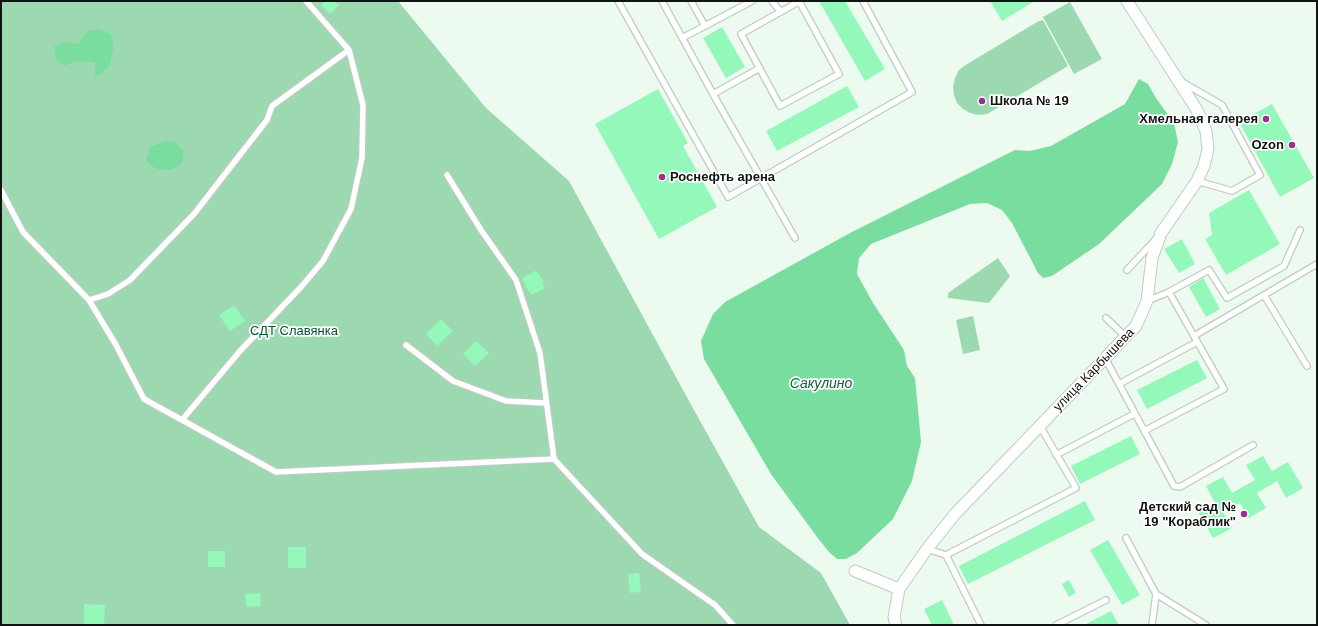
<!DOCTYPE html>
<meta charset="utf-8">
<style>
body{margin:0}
#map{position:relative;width:1318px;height:626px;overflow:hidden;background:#ecfaf0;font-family:Arial,sans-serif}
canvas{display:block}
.frame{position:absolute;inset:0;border:2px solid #101512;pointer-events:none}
</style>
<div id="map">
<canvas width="1318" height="626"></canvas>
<div class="frame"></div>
</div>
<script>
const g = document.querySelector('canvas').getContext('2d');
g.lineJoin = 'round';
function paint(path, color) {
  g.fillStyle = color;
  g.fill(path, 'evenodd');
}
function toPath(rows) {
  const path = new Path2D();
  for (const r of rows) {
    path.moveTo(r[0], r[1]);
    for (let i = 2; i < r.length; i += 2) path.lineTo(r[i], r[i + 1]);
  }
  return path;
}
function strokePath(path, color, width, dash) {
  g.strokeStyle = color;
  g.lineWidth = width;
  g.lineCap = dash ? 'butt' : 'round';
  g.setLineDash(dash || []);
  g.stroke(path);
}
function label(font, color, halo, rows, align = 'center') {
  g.font = font + ' Arial,sans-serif';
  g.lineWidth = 3.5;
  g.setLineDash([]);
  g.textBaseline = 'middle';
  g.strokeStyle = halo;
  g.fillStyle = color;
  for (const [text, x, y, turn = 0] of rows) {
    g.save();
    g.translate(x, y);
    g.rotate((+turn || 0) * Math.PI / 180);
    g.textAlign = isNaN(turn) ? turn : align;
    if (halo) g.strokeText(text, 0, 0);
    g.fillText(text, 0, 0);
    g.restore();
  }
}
const green = toPath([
 [1,1,398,1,486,108,569,181,689,401,759,527,821,573,850,625,1,625],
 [1070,2,1102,59,1074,74,1043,17],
 [1043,20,1068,66,987,114,978,115,970,113,963,109,957,103,954,95,953,87,955,78,959,70,964,66,1037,22],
 [998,258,1010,276,989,303,948,298,948,293],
 [973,316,980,350,963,354,956,320]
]);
const water = toPath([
 [99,29,111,34,114,47,109,67,95,77,95,62,76,61,64,66,56,59,54,47,64,42,78,44,88,31],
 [1139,79,1148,84,1156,98,1174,123,1178,142,1172,164,1162,184,1099,244,1052,276,1043,278,1038,273,1012,223,1002,210,987,203,970,204,871,244,859,258,857,274,873,303,904,350,907,366,915,378,921,442,912,481,893,519,857,553,846,559,837,559,829,552,817,537,771,474,704,359,701,341,713,314,725,302,850,233,1015,150,1030,151,1051,146,1125,104],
 [175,141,184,152,182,163,171,170,156,169,146,160,150,147,164,142]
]);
const building = toPath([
 [325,1,334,1,339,5,330,14,321,5],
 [819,1,845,1,885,69,865,81],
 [990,1,1035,1,1002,21],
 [722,27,745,67,726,78,703,38],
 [847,86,859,107,777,151,766,131],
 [658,89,688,143,683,146,717,207,659,239,595,124],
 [1272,104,1314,178,1280,197,1239,122],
 [1249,190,1280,244,1226,275,1205,239,1212,235,1209,213],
 [1182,239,1195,264,1179,273,1164,249],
 [535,271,537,271,544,282,542,283,545,288,532,295,528,291,522,278],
 [1203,278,1220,309,1206,317,1189,287],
 [234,305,245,321,230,331,219,315],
 [441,319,453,331,437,346,426,334],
 [476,341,489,353,475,366,463,354],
 [1197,360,1207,378,1147,409,1137,390],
 [1131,436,1140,454,1080,484,1071,466],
 [1263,456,1272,471,1288,462,1303,488,1286,498,1277,481,1257,493,1266,508,1249,518,1240,503,1223,512,1232,528,1213,538,1198,512,1215,503,1206,486,1223,477,1232,493,1255,480,1246,465],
 [1085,501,1095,520,968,584,959,566],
 [1108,540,1140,595,1122,605,1090,550],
 [288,547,306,547,306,568,288,568],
 [208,551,225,551,225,567,208,567],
 [639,573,641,592,630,593,628,574],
 [1069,580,1076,593,1069,597,1062,584],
 [260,593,261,606,246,607,245,594],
 [942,600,954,625,932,625,924,609],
 [84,604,105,605,104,625,84,624],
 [1111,611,1119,625,1084,625]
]);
const service = toPath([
 [618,1,728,197,912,92,863,1],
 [662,1,713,94,795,238],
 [691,1,705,26,752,1],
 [772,1,781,12],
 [799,1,839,74,780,106,741,34,800,1],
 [682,38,705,26],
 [1182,82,1222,105,1260,175,1232,191,1197,181],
 [713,94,760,68],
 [447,175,481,230,516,280,540,353,554,459],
 [1,190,23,232,89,300,116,345,144,399,276,472,554,459,642,554,715,605,733,625],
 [1127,270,1156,239],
 [1169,292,1209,270,1227,298,1284,266,1300,230],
 [1264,295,1307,366],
 [89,300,108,294,130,280,194,214,267,120,272,106,349,50],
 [1106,318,1126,337],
 [1194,336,1317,264],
 [406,345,453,381,506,401,546,403],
 [1105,358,1174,486,1180,487,1253,445],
 [1119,384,1197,342],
 [182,420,240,351,301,287,323,261,351,209,362,158,363,105,349,50,306,1],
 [1144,431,1224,389,1169,292,1147,301],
 [1056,455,1134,414],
 [1126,538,1156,594,1152,625],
 [927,549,946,555,981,625],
 [946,555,1076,488,1040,426],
 [1156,594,1206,625],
 [1056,625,1106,600]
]);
const minor = toPath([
 [855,571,899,589],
 [896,625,894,617,899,589,927,549,955,514,1136,326,1147,301,1152,258,1161,233,1197,181,1204,166,1208,149,1206,131,1197,110,1127,1]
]);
const markers = [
 [982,101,4,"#9e2e8b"],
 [1266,119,4,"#9e2e8b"],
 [1292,145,4,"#9e2e8b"],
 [662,177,4,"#9e2e8b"],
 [1244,514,4,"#9e2e8b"]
];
const poiNames = [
 ["Школа № 19",990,101,"left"],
 ["Хмельная галерея",1258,119],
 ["Ozon",1284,145],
 ["Роснефть арена",670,177,"left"],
 ["Детский сад №",1236,507],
 ["19 \"Кораблик\"",1236,522]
];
const parkNames = [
 ["СДТ Славянка",294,331]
];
const streetNames = [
 ["улица Карбышева",1094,370,-46]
];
const waterNames = [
 ["Сакулино",821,384]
];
paint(green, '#9cd9b1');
paint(water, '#79dda0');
paint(building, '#94f8ba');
strokePath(service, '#beccc3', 8);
strokePath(minor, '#beccc3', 13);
strokePath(service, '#fff', 5.5);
strokePath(minor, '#fff', 11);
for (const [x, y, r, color] of markers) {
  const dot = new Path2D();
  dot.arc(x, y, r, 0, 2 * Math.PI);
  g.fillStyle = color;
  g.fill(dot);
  strokePath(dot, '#fff', 1.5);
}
label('bold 13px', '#101512', '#fff', poiNames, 'right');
label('13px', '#065631', '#fff', parkNames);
label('13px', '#101512', '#fff', streetNames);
label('italic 14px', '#17603a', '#fff', waterNames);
</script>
